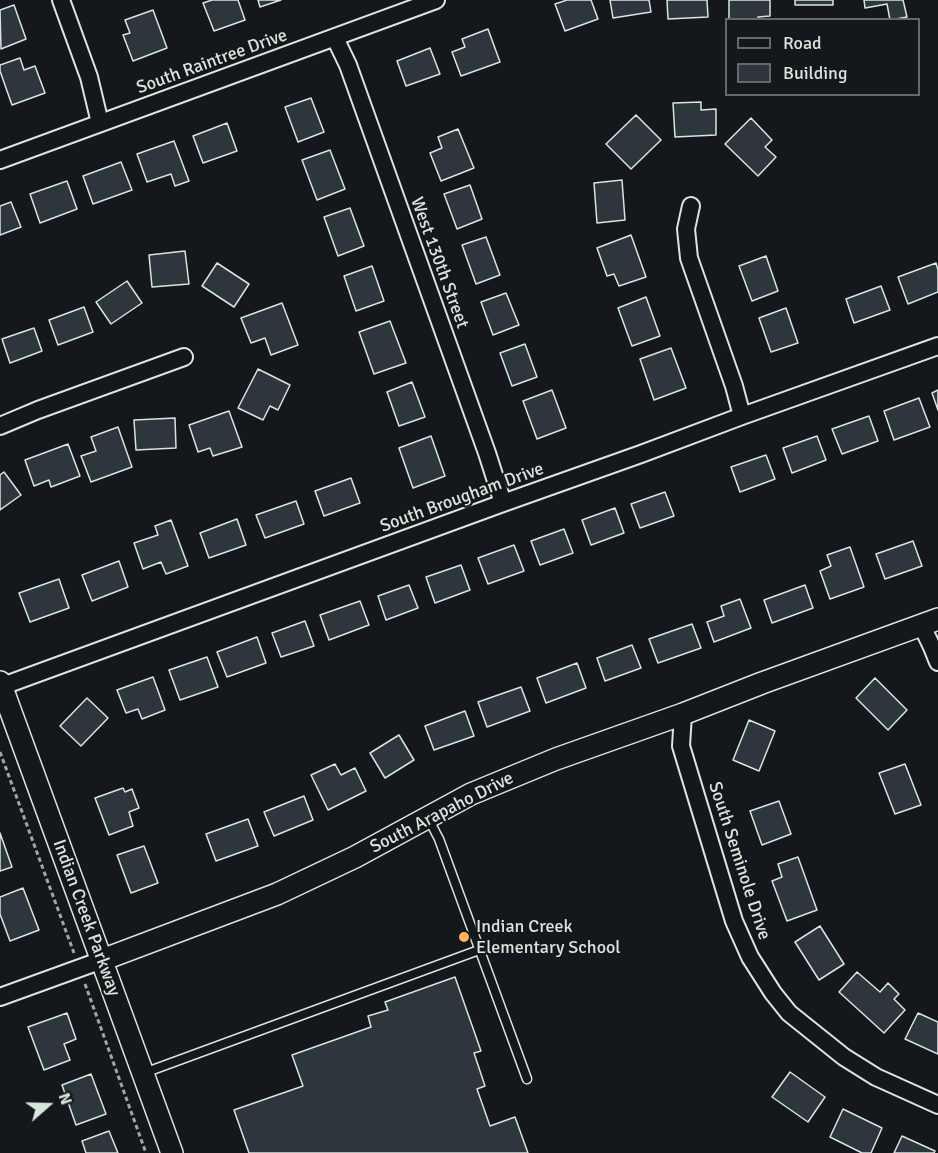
<!DOCTYPE html>
<style>
body{margin:0}
#map{position:relative;width:938px;height:1153px;overflow:hidden;background:#14181c;font-family:Signika,sans-serif}
canvas{display:block}
.legend{position:absolute;left:725px;top:18px;width:195px;height:78px;box-sizing:border-box;background:#14181c;border:2px solid #626a69;margin:0;padding:8px 10px;list-style:none;font-size:18px;color:#d8e6dc}
.legend li{display:flex;align-items:center;gap:12px;height:30px}
.legend b{width:30px;border:2px solid #626a69}
.north{position:absolute;left:18px;top:1075px;width:60px;height:60px;-webkit-text-stroke:4px #14181c;paint-order:stroke;rotate:70deg;font-size:16px;font-weight:700;line-height:24px;text-align:center;color:#d8e6dc}
.north::after{content:'';display:block;margin:auto;width:21px;height:27px;background:#d8e6dc;clip-path:polygon(50% 0,100% 100%,50% 72%,0 100%)}
</style>
<div id="map">
<canvas width="938" height="1153"></canvas>
<ul class="legend">
<li><b style="height:8px;background:#14181c"></b>Road</li>
<li><b style="height:16px;background:#2c363c"></b>Building</li>
</ul>
<div class="north">N</div>
</div>
<script>
const g = document.querySelector('canvas').getContext('2d');
g.lineJoin = 'round';
function paint(path, color) {
  g.fillStyle = color;
  g.fill(path, 'evenodd');
}
function toPath(rows) {
  const path = new Path2D();
  for (const r of rows) {
    path.moveTo(r[0], r[1]);
    for (let i = 2; i < r.length; i += 2) path.lineTo(r[i], r[i + 1]);
  }
  return path;
}
function strokePath(path, color, width, dash) {
  g.strokeStyle = color;
  g.lineWidth = width;
  g.lineCap = dash ? 'butt' : 'round';
  g.setLineDash(dash || []);
  g.stroke(path);
}
function label(font, color, halo, rows, align = 'center') {
  g.font = font + ' Signika,sans-serif';
  g.lineWidth = 4.5;
  g.setLineDash([]);
  g.textBaseline = 'middle';
  g.strokeStyle = halo;
  g.fillStyle = color;
  for (const [text, x, y, turn = 0] of rows) {
    g.save();
    g.translate(x, y);
    g.rotate((+turn || 0) * Math.PI / 180);
    g.textAlign = isNaN(turn) ? turn : align;
    if (halo) g.strokeText(text, 0, 0);
    g.fillText(text, 0, 0);
    g.restore();
  }
}
const building = toPath([
 [212,0,238,0,245,20,214,31,203,3,212,0],
 [258,0,281,0,260,7,258,0],
 [567,0,591,0,598,19,565,31,555,4,567,0],
 [610,0,649,0,651,12,613,18,610,0],
 [667,0,707,0,708,17,668,19,667,0],
 [729,0,770,0,770,16,758,17,758,20,729,20,729,0],
 [795,0,833,0,833,5,795,5,795,0],
 [864,0,903,0,907,17,890,20,887,4,865,8,864,0],
 [14,5,26,39,1,49,0,10,14,5],
 [153,10,167,48,133,61,123,35,130,33,125,20,153,10],
 [488,29,500,62,461,76,452,52,465,47,462,39,488,29],
 [430,48,440,74,406,86,397,61,430,48],
 [20,58,24,70,35,66,45,93,12,105,0,71,0,65,20,58],
 [311,98,324,132,298,142,285,107,311,98],
 [701,102,701,110,716,109,716,135,675,137,673,103,701,102],
 [636,115,661,140,631,169,606,144,636,115],
 [751,118,772,140,765,147,776,157,758,176,725,144,751,118],
 [227,123,237,151,203,163,193,136,227,123],
 [458,129,474,168,441,181,430,153,442,148,438,137,458,129],
 [174,141,189,181,175,186,171,174,147,182,137,154,174,141],
 [330,150,345,189,317,200,302,160,330,150],
 [121,162,132,190,93,204,83,176,121,162],
 [622,180,625,220,597,223,594,183,622,180],
 [67,181,77,209,40,223,30,194,67,181],
 [470,185,482,219,457,229,444,194,470,185],
 [11,202,21,227,0,235,0,206,11,202],
 [350,208,364,246,338,256,324,217,350,208],
 [631,235,646,277,619,286,614,274,607,276,597,248,631,235],
 [486,237,500,275,476,284,462,245,486,237],
 [185,251,189,284,152,287,149,255,185,251],
 [766,256,778,291,752,301,739,266,766,256],
 [217,263,249,284,234,307,202,286,217,263],
 [936,263,938,270,938,292,908,304,898,277,936,263],
 [372,266,384,301,356,311,344,276,372,266],
 [127,281,142,303,111,324,96,302,127,281],
 [881,286,890,310,854,323,846,299,881,286],
 [506,293,519,325,493,335,481,302,506,293],
 [646,297,660,336,632,346,618,308,646,297],
 [282,303,298,345,271,355,265,338,251,343,241,318,282,303],
 [84,307,93,332,58,345,49,320,84,307],
 [786,308,798,343,771,352,759,318,786,308],
 [390,321,406,363,374,374,359,332,390,321],
 [34,328,42,351,10,363,2,339,34,328],
 [525,344,537,377,512,386,500,353,525,344],
 [671,348,686,388,654,400,640,359,671,348],
 [258,369,290,385,278,410,270,406,263,420,238,408,258,369],
 [412,382,425,417,399,426,387,392,412,382],
 [552,390,566,428,537,439,523,401,552,390],
 [938,390,938,410,932,393,938,390],
 [919,398,930,427,894,440,884,411,919,398],
 [229,411,242,447,213,456,210,448,198,452,189,425,229,411],
 [869,416,878,441,842,454,832,429,869,416],
 [175,418,176,448,136,450,134,420,175,418],
 [118,427,132,467,91,482,81,456,96,451,91,437,118,427],
 [431,436,445,476,413,488,399,448,431,436],
 [817,436,826,460,792,473,783,448,817,436],
 [68,444,80,476,51,487,49,480,34,486,25,460,68,444],
 [766,455,775,479,740,492,731,467,766,455],
 [4,472,21,495,0,510,0,475,4,472],
 [351,478,360,503,324,516,315,491,351,478],
 [665,492,674,516,640,528,631,504,665,492],
 [296,501,304,524,265,538,256,515,296,501],
 [615,508,624,533,591,545,582,520,615,508],
 [237,519,246,545,209,558,200,533,237,519],
 [171,520,188,566,166,574,161,562,143,569,134,543,158,535,155,526,171,520],
 [564,529,573,553,540,565,531,541,564,529],
 [913,541,922,566,885,579,876,554,913,541],
 [514,545,524,571,488,584,478,558,514,545],
 [850,547,864,587,830,599,820,571,831,566,827,555,850,547],
 [119,561,128,587,92,601,82,575,119,561],
 [461,565,470,590,435,603,426,577,461,565],
 [59,579,69,608,30,622,19,593,59,579],
 [409,585,418,608,386,620,378,596,409,585],
 [805,585,813,608,772,623,764,600,805,585],
 [740,599,751,628,714,642,707,622,724,616,721,606,740,599],
 [360,601,369,625,329,640,320,615,360,601],
 [305,621,314,646,281,657,272,633,305,621],
 [692,624,701,648,658,663,649,639,692,624],
 [257,637,266,663,227,677,217,652,257,637],
 [632,645,641,668,605,681,597,658,632,645],
 [207,657,218,687,180,700,169,670,207,657],
 [577,663,586,688,546,703,537,678,577,663],
 [153,677,165,710,142,719,138,709,126,713,117,690,153,677],
 [875,678,907,710,888,730,856,698,875,678],
 [521,687,530,711,487,727,478,702,521,687],
 [87,698,108,718,81,746,60,726,87,698],
 [465,711,474,736,434,750,425,726,465,711],
 [749,720,775,731,759,771,733,760,749,720],
 [399,735,414,760,385,778,370,753,399,735],
 [335,764,341,775,355,768,366,791,328,810,311,775,335,764],
 [905,764,921,805,895,814,879,773,905,764],
 [123,788,125,792,132,789,139,808,129,812,133,826,109,835,95,798,123,788],
 [304,796,313,820,274,836,264,812,304,796],
 [779,801,791,834,762,845,750,811,779,801],
 [248,819,258,846,216,861,206,834,248,819],
 [0,833,12,867,0,871,0,833],
 [144,846,158,883,131,893,117,855,144,846],
 [798,857,817,910,787,921,772,881,782,877,778,864,798,857],
 [23,888,39,930,10,941,0,914,0,897,23,888],
 [820,926,844,964,819,980,795,942,820,926],
 [857,972,880,992,888,983,899,994,894,999,905,1010,884,1033,839,992,857,972],
 [455,977,481,1051,474,1053,485,1086,477,1089,490,1126,515,1117,528,1153,249,1153,234,1110,303,1086,292,1055,371,1027,368,1016,388,1010,385,1002,455,977],
 [67,1013,76,1039,64,1044,70,1060,44,1070,28,1027,67,1013],
 [918,1013,938,1022,938,1054,905,1039,918,1013],
 [790,1072,825,1097,808,1122,772,1097,790,1072],
 [91,1074,106,1114,76,1125,62,1085,91,1074],
 [843,1109,882,1128,871,1153,862,1153,830,1137,843,1109],
 [109,1131,118,1153,86,1153,82,1141,109,1131],
 [902,1136,935,1151,934,1153,894,1153,902,1136]
]);
const path = toPath([
 [0,752,74,953],
 [85,984,146,1153]
]);
const service = toPath([
 [428,818,439,839,527,1079],
 [144,1073,479,950]
]);
const minor = toPath([
 [61,0,89,77,100,123],
 [335,38,348,65,487,453,503,503],
 [0,160,436,0],
 [691,206,686,229,689,258,734,386,742,416],
 [0,426,38,410,184,357],
 [922,626,932,647,938,662],
 [0,687,503,503,641,454,742,416,938,346],
 [683,714,681,746,734,921,750,957,773,993,789,1013,844,1057,876,1077,938,1105],
 [0,997,102,960]
]);
const tertiary = toPath([
 [0,682,172,1153],
 [102,960,277,894,355,857,471,794,556,759,683,714,762,683,938,619]
]);
const markers = [
 [464,937,6,"#ffb74d"]
];
const streetNames = [
 ["South Raintree Drive",212,62,-20],
 ["West 130th Street",439,263,70],
 ["South Brougham Drive",462,498,-20],
 ["South Arapaho Drive",442,813,-27],
 ["South Seminole Drive",739,861,72],
 ["Indian Creek Parkway",86,918,70]
];
const poiNames = [
 ["Indian Creek",476,927],
 ["Elementary School",476,948]
];
paint(building, '#2c363c');
strokePath(building, '#d8e6dc', 1.5);
strokePath(service, '#d8e6dc', 11);
strokePath(minor, '#d8e6dc', 20);
strokePath(tertiary, '#d8e6dc', 24);
strokePath(path, '#9da8a2', 3, [4.5, 3]);
strokePath(service, '#14181c', 8);
strokePath(minor, '#14181c', 16);
strokePath(tertiary, '#14181c', 21);
for (const [x, y, r, color] of markers) {
  const dot = new Path2D();
  dot.arc(x, y, r, 0, 2 * Math.PI);
  g.fillStyle = color;
  g.fill(dot);
  strokePath(dot, '#14181c', 2);
}
label('18px', '#d8e6dc', '#14181c', streetNames);
label('18px', '#d8e6dc', '#14181c', poiNames, 'left');
</script>
